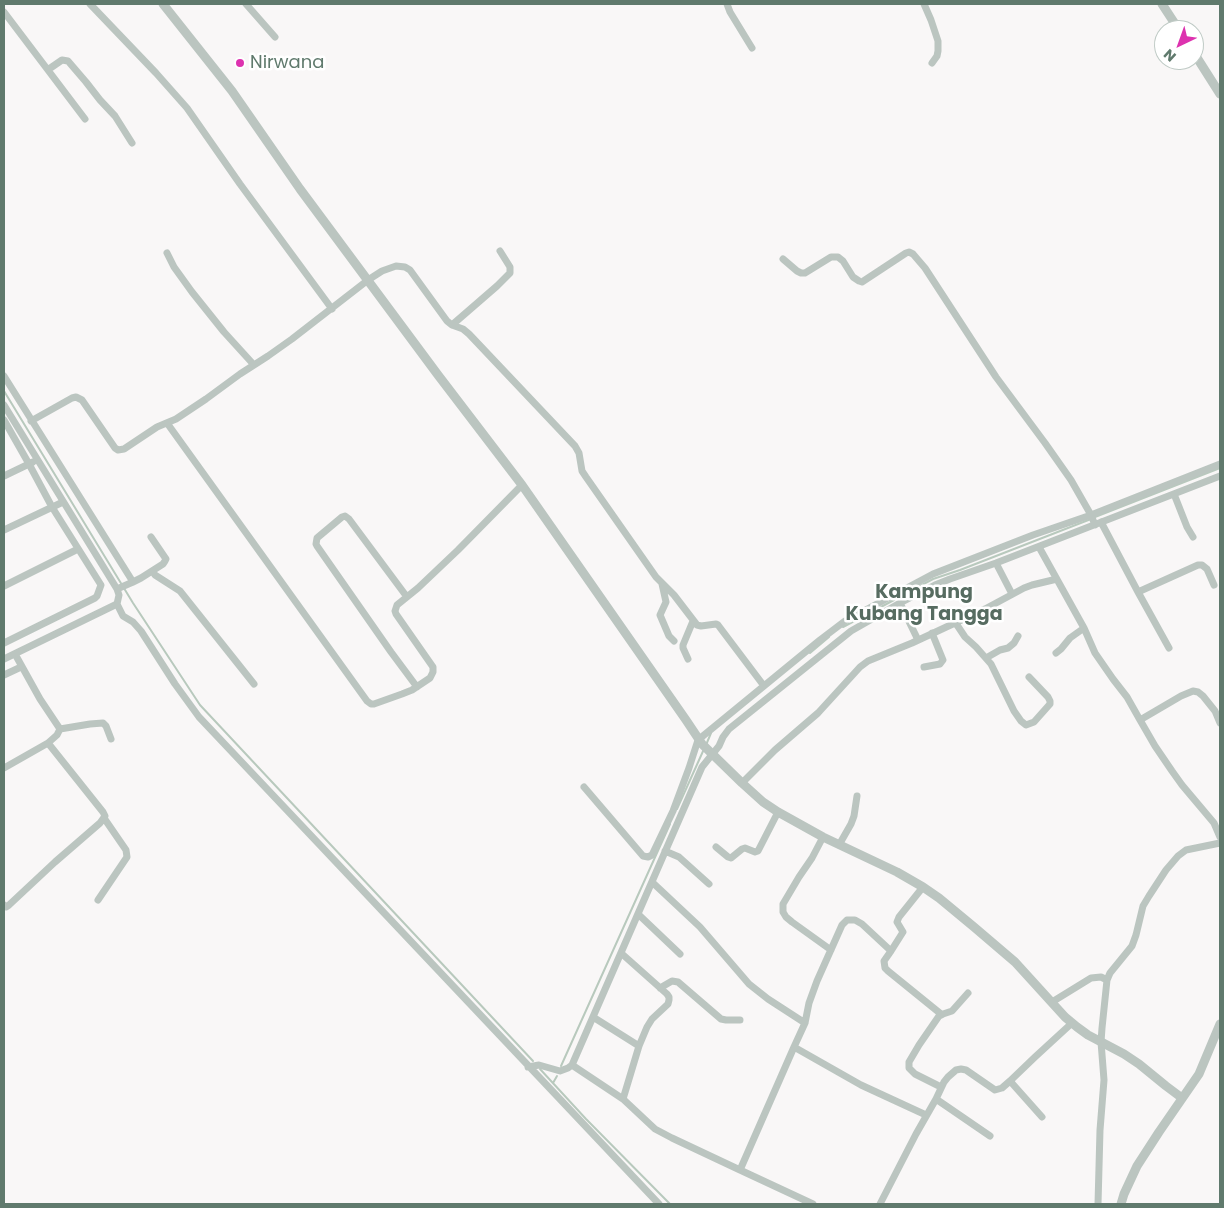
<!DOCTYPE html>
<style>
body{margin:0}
#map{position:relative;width:1224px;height:1208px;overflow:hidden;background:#f9f7f7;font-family:Poppins,sans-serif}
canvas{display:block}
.frame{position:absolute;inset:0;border:5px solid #607a6d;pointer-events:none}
.north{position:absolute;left:1154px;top:20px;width:50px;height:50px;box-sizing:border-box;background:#fff;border:1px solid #bfcac5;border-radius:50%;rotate:222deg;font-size:14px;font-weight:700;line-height:20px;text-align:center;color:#607a6d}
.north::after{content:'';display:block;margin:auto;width:18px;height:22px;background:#dd32af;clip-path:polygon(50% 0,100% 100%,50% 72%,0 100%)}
</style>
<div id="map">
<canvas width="1224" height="1208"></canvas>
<div class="frame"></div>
<div class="north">N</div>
</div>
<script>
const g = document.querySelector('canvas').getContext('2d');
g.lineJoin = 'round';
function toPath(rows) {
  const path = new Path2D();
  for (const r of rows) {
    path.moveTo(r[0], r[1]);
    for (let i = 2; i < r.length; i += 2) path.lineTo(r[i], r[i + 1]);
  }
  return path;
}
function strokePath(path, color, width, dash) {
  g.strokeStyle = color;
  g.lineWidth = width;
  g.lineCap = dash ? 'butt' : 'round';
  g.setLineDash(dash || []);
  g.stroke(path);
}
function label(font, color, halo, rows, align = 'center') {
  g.font = font + ' Poppins,sans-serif';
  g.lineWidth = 5;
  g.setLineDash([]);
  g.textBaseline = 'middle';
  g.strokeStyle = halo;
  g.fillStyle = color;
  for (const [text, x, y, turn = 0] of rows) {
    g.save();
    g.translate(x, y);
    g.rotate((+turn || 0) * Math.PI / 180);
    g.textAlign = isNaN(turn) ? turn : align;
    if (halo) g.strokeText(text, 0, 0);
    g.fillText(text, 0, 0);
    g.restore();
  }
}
const stream = toPath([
 [4,391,133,603,200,705,533,1061],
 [1095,517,1220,468],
 [899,597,933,579,960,570,1091,519],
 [843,627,894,600],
 [810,653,829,637],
 [706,745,711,733],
 [677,809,704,749],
 [561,1066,670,824],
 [540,1069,586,1119,670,1204],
 [553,1083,557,1076]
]);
const minor = toPath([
 [90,4,156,73,187,108,240,184,332,309],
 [246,4,275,37],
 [727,4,730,12,752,48],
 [924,4,931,20,938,41,938,51,937,56,932,63],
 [4,12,85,119],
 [49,69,62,60,68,61,86,82,100,100,115,116,132,143],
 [167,253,174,267,192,292,224,332,254,365],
 [783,259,797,271,801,273,805,273,831,257,838,257,843,261,853,277,859,281,862,282,906,253,909,252,913,254,925,268,996,377,1045,443,1071,480,1091,515,1095,525],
 [452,325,497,286,510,273,510,267,500,251],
 [4,376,133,582,117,589],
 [4,405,117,589,119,595,117,604,123,616,133,622,141,631,175,684,199,717,659,1204],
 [4,420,29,464,52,507,101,585,97,596,95,598,4,643],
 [31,421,72,398,76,397,82,400,115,448,118,450,124,449,157,427,176,419,206,399,240,374,268,356,292,339,368,280,382,271,396,266,405,267,410,270,447,321,452,325,463,329,469,334,575,446,579,453,582,471,586,477,656,577,674,595,697,625,701,626,716,624,718,625,764,686],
 [167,423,367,701,371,704,374,704,402,694,412,690,430,678,433,672,433,667,396,614,395,611,397,605,418,588,458,550,522,485],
 [4,476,33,462],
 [1174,494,1187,527,1193,537],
 [1101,522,1138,592,1169,648],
 [4,530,63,502],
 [1039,547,1084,628,1095,653,1113,679,1127,697,1140,720,1181,696,1193,691,1198,692,1203,696,1215,711,1220,723],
 [996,563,1012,594],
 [152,571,155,575,180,591,254,684],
 [133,582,141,578,163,564,165,561,166,559,151,537],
 [662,584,666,602,660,615,669,636,674,641],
 [4,586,78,549],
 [1138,592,1198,565,1202,565,1207,569,1214,585],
 [407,597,349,519,345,516,342,517,317,538,316,544,317,546,391,652,417,687],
 [900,603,918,640],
 [955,622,965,637,976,647,991,664,1014,711,1021,721,1026,725,1034,722,1050,704,1050,701,1048,697,1029,677],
 [1056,653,1061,649,1070,638,1084,628],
 [15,654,40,699,60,729],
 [986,658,1000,650,1008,648,1014,643,1018,636],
 [4,659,117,604],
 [688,659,683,648,683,645,693,621],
 [924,667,940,664,943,660,932,633],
 [4,675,21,667],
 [1140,720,1155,746,1172,771,1182,785,1214,823,1220,837],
 [60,729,90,724,103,723,106,726,111,739],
 [4,768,48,743,57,735,60,729],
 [742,783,775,750,818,713,860,667,868,661,912,643,985,609,1024,588,1032,585,1057,579],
 [584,787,643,856,648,857,652,855,673,811,689,768,698,740,820,640,845,621,933,574,1033,535,1091,515,1220,464],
 [823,837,812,858,799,877,783,904,783,912,786,917,792,922,831,950],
 [839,845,851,824,854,816,857,796],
 [716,847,728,857,731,858,742,849,745,848,755,852,758,851,778,812],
 [665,851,679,857,709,884],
 [652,882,700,927,749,984,768,999,805,1023],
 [923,887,899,917,897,922,903,932,891,951,862,924,855,920,847,920,842,925,817,981,809,1003,805,1023,794,1047,861,1085,926,1115],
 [98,900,127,857,126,850,104,818],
 [4,905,6,907,9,905,55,862,100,823,105,816,103,812,48,743],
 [638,914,680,954],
 [891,951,884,961,885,968,888,971,941,1014],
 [621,953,667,994,669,997,669,1000,668,1004,652,1019,647,1027,639,1046,623,1099],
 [660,988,672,981,678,982,721,1019,726,1020,740,1020],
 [1052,1002,1091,978,1101,977,1107,980],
 [593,1017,639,1046],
 [572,1065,623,1099,655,1129,672,1138,740,1170,794,1047],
 [528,1067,539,1065,560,1071,568,1068,572,1065,702,767,719,746,723,737,729,729,851,631,900,603,935,585,950,579,996,563,1220,476],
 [941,1087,915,1074,909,1068,909,1062,919,1045,939,1016,943,1014,952,1011,968,993],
 [936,1099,990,1136],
 [1042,1117,1010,1081,1035,1057,1072,1023],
 [740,1170,813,1204],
 [880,1204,916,1134,936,1099,944,1082,948,1077,956,1070,961,1069,966,1070,995,1090,1002,1088,1010,1081],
 [1098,1204,1100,1130,1104,1080,1101,1042,1102,1028,1107,980,1110,973,1132,946,1136,935,1143,906,1149,896,1166,870,1178,856,1186,850,1220,843]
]);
const tertiary = toPath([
 [163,4,232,91,300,189,438,375,522,485,686,720,702,744,742,783,763,802,778,812,823,837,897,872,923,887,939,898,974,927,1015,962,1065,1017,1077,1027,1088,1035,1124,1054,1139,1064,1166,1086,1182,1098],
 [1162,4,1179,30],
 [1194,53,1220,94],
 [1121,1204,1124,1194,1137,1166,1159,1132,1199,1074,1220,1024]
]);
const markers = [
 [240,63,5,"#dd32af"]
];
const poiNames = [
 ["Nirwana",250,63]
];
const neighbourhoodNames = [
 ["Kampung",924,593],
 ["Kubang Tangga",924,615]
];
strokePath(stream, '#b8c9bd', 2);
strokePath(minor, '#bbc5c0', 7);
strokePath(tertiary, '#bbc5c0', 9);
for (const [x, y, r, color] of markers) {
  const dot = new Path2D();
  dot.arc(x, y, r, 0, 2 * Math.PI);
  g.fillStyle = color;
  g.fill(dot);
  strokePath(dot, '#fff', 2);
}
label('18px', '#607a6d', '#fff', poiNames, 'left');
label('bold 19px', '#576c61', '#fff', neighbourhoodNames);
</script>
